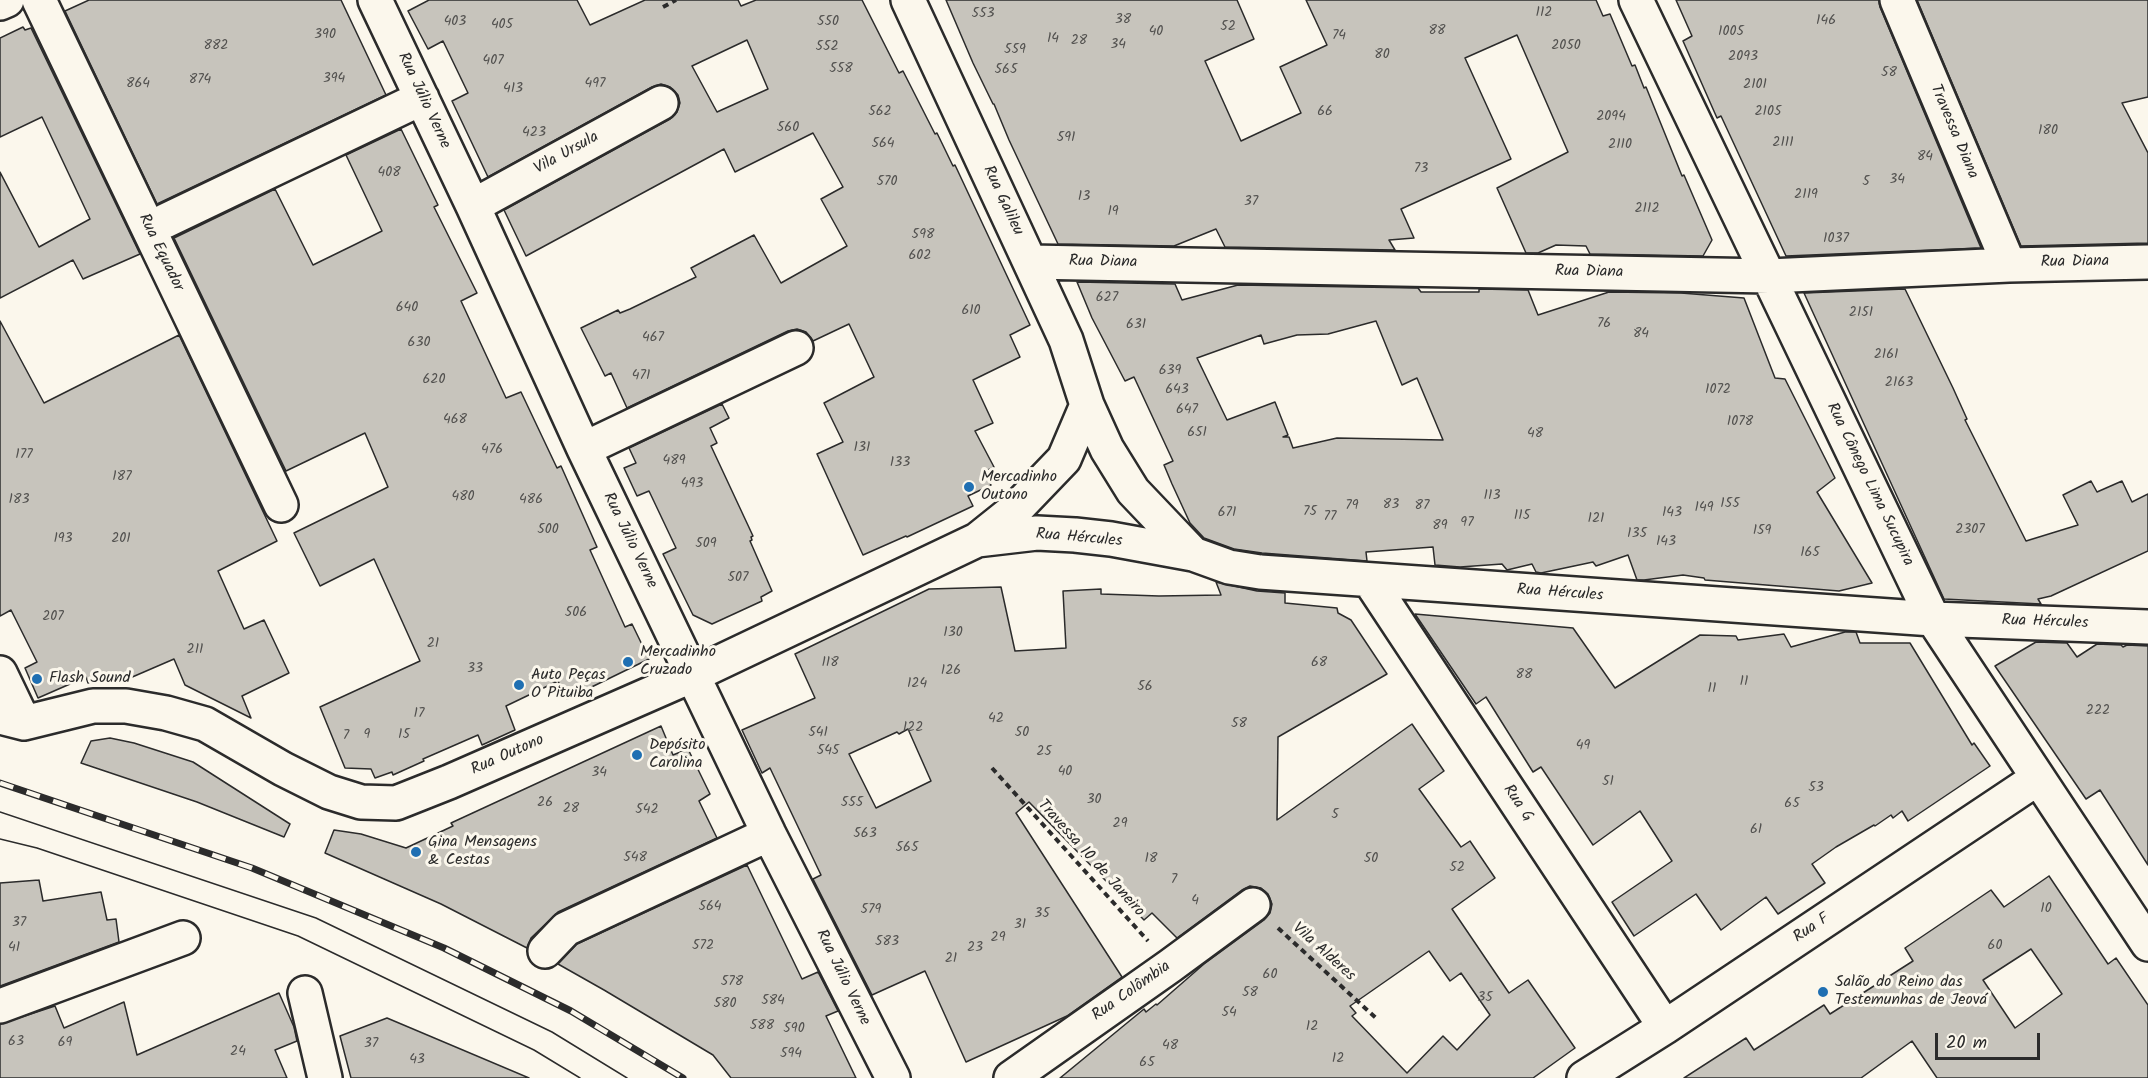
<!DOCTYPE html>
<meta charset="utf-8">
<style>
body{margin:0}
#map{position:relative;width:2148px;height:1078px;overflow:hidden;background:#fbf7ec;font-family:Kalam,sans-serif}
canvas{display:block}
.scale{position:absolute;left:1935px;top:1033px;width:105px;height:27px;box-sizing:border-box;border:3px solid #2b2b2b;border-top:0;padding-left:8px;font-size:18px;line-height:21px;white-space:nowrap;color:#2b2b2b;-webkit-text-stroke:4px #fbf7ec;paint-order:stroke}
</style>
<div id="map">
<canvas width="2148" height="1078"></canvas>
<div class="scale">20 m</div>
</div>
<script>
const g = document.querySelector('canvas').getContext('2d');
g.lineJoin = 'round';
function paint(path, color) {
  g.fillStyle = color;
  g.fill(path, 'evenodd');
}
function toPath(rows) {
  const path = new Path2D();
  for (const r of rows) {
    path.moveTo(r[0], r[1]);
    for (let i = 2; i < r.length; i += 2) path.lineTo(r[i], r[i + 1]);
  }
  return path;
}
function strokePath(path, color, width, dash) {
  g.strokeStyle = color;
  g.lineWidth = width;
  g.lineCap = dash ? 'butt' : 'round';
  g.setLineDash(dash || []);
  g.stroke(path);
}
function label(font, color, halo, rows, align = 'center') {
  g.font = font + ' Kalam,sans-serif';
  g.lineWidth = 6;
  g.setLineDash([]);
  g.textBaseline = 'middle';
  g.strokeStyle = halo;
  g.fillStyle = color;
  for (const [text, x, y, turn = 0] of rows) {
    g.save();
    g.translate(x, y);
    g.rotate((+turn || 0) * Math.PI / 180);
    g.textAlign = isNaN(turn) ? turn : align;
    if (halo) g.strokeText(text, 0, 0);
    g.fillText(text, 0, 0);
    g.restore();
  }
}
const building = toPath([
 [89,0,341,0,386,95,157,204,65,11,89,0],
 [429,0,577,0,590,25,645,0,738,0,741,6,756,0,862,0,899,73,903,71,935,134,937,133,953,166,955,165,1030,325,1010,335,1020,357,973,380,993,423,975,431,994,467,984,472,991,485,968,496,973,506,907,537,906,536,863,555,817,454,843,442,824,403,874,377,849,324,813,341,806,332,797,329,788,331,627,408,611,373,605,376,581,328,618,310,620,313,630,309,696,277,691,268,754,235,781,283,847,246,821,199,843,187,813,133,735,172,724,149,526,256,504,210,670,119,677,112,680,103,678,95,670,87,661,84,652,87,488,177,452,101,468,93,443,41,428,49,408,11,429,0],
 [747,40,768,89,717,112,692,66,747,40],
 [946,0,1237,0,1254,39,1205,61,1241,141,1301,113,1280,67,1327,45,1306,0,1596,0,1603,16,1610,14,1632,66,1635,65,1644,88,1646,87,1682,176,1684,175,1712,240,1703,256,1590,254,1586,246,1556,245,1538,253,1526,253,1497,188,1568,152,1517,35,1465,58,1511,159,1401,209,1414,238,1389,240,1395,250,1225,247,1216,229,1174,246,1058,244,1009,140,994,104,993,104,973,63,946,0],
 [1676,0,1879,0,1880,7,1981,248,1786,256,1721,116,1717,118,1683,41,1692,36,1676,0],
 [1917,0,2148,0,2148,97,2122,103,2148,153,2148,243,2021,246,1917,0],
 [23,27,25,30,31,28,140,254,83,279,73,260,0,298,0,172,39,247,90,219,42,117,0,137,0,38,23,27],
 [401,129,438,205,434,207,477,293,461,301,506,398,521,392,557,468,561,466,597,547,590,550,625,627,632,624,649,659,567,699,558,681,506,706,515,730,482,745,478,735,423,759,424,761,393,775,392,772,375,778,371,769,345,768,320,707,420,661,374,559,320,586,294,533,388,487,365,433,286,471,174,238,275,189,313,265,356,244,382,231,346,155,401,129],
 [1077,282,1175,284,1182,300,1238,285,1418,288,1421,292,1479,292,1479,289,1528,290,1538,315,1609,292,1681,293,1744,298,1775,378,1785,379,1835,478,1817,492,1872,583,1839,591,1705,580,1704,578,1683,575,1644,580,1637,580,1628,555,1596,566,1593,562,1541,573,1536,572,1532,564,1507,570,1502,564,1460,567,1435,565,1433,547,1366,552,1367,561,1262,553,1234,549,1204,538,1190,523,1172,484,1164,465,1173,461,1134,377,1125,381,1092,318,1077,282],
 [1376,321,1402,385,1417,378,1443,440,1337,438,1293,448,1289,437,1283,437,1288,435,1275,402,1227,420,1197,358,1261,335,1264,344,1297,335,1328,334,1376,321],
 [1905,289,1953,388,1967,419,1965,420,2026,541,2078,525,2063,495,2091,481,2097,492,2122,481,2132,502,2148,494,2148,551,2051,596,2038,599,2041,604,1944,599,1804,293,1905,289],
 [0,321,44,403,179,335,277,541,218,571,244,629,264,620,289,673,242,696,251,718,185,685,174,659,130,678,128,675,119,679,117,674,107,679,105,676,88,683,86,677,38,698,25,668,37,662,11,610,0,616,0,321],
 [722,404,729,418,710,428,717,443,711,446,753,536,751,537,752,540,750,541,772,591,761,597,762,601,712,624,693,615,663,554,676,548,649,491,637,496,624,468,636,463,629,448,722,404],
 [1216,582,1257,591,1285,593,1285,603,1337,608,1338,613,1351,620,1387,674,1278,737,1277,820,1412,724,1444,771,1419,789,1461,847,1470,841,1495,878,1452,909,1509,993,1528,980,1575,1048,1533,1078,1060,1078,1144,1009,1146,1012,1156,1004,1157,1005,1204,964,1264,920,1270,913,1272,904,1268,894,1261,888,1250,886,1242,890,1177,938,1152,913,1144,920,1029,802,1016,813,1122,977,1067,1016,966,1062,925,971,872,995,813,879,821,875,770,768,762,773,742,730,815,698,795,654,929,589,1001,587,1015,651,1066,648,1063,591,1101,589,1101,594,1159,596,1221,595,1216,582],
 [908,729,931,781,876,808,849,754,897,732,899,734,908,729],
 [1429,951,1450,981,1461,973,1490,1015,1457,1050,1443,1036,1407,1073,1352,1016,1356,1013,1350,1006,1429,951],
 [1415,614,1573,628,1615,688,1700,635,1736,636,1738,640,1784,634,1791,647,1845,632,1856,632,1860,643,1910,643,1972,745,1974,743,1990,766,1908,821,1902,811,1893,818,1891,815,1875,826,1874,825,1836,847,1812,864,1825,883,1778,914,1766,897,1721,930,1696,894,1634,936,1612,902,1672,861,1640,811,1593,845,1541,767,1533,772,1486,697,1476,704,1415,614],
 [2036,642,2067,643,2077,657,2097,644,2121,645,2123,647,2127,645,2148,646,2148,865,2100,790,2086,799,1995,666,2036,642],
 [661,726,673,755,688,749,710,794,699,801,717,838,558,912,531,938,527,948,441,904,325,853,334,830,361,834,406,848,453,826,451,823,661,726],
 [110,738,134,743,193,762,290,824,284,837,197,802,81,763,91,741,110,738],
 [747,865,802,979,818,972,838,1011,826,1016,856,1078,731,1078,713,1055,604,990,558,964,577,944,747,865],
 [2049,876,2108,964,2116,958,2148,1005,2148,1078,1937,1078,1912,1041,1861,1078,1684,1078,1746,1038,1754,1050,1824,1005,1830,1014,1913,961,1905,948,1991,890,2004,907,2049,876],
 [2031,949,2062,994,2015,1028,1983,980,2031,949],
 [39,880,43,901,101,892,107,920,116,919,119,942,0,986,0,883,39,880],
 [279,993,294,1027,297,1041,275,1050,287,1078,0,1078,0,1024,55,1006,64,1028,124,1002,137,1055,279,993],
 [387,1018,529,1078,351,1078,340,1036,387,1018]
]);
const path = toPath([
 [663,7,676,0],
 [992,768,1148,941],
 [1278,928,1377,1019]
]);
const minor = toPath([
 [39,0,281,505],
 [375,0,473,206,584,449,769,834,893,1078],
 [1636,0,1933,619,2148,944],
 [1897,0,2009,265],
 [0,3,7,0],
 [473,206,661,103],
 [165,221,422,98],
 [1030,262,1769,276,2009,265,2148,262],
 [1087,405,1107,449,1133,491,1193,554],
 [584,449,796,348],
 [977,540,1037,533,1075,535,1111,539,1193,554,1229,567,1260,572,1933,619,2148,627],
 [1370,581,1665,1027],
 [0,673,24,723],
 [0,717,24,723,93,706,126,706,166,713,205,724,283,769,329,792,361,802,396,803,449,782,693,675,977,540,1017,508,1064,459,1087,405,1066,340,908,0],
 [545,951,566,929,769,834],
 [305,993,325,1078],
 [0,1006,183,938],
 [1011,1078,1170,966,1253,905],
 [1584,1078,1665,1027,2038,778]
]);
const tram = toPath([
 [0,812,316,918,552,1032,627,1078],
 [0,839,37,848,298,936,534,1050,580,1078]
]);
const rail = toPath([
 [0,783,252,868,444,948,571,1011,683,1078]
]);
const markers = [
 [969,487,6,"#1f6fb2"],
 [628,662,6,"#1f6fb2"],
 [37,679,6,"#1f6fb2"],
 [519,685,6,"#1f6fb2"],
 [637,755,6,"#1f6fb2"],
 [416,852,6,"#1f6fb2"],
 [1823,992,6,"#1f6fb2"]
];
const numberNames = [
 ["112",1544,14],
 ["553",983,15],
 ["38",1123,21],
 ["146",1826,22],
 ["403",455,23],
 ["550",828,23],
 ["405",502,26],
 ["52",1228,28],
 ["88",1437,32],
 ["40",1156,33],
 ["1005",1731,33],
 ["390",325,36],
 ["74",1339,37],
 ["14",1053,40],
 ["28",1079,42],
 ["34",1118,46],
 ["882",216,47],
 ["2050",1566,47],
 ["552",827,48],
 ["559",1015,51],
 ["80",1382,56],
 ["2093",1743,58],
 ["407",493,62],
 ["558",841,70],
 ["565",1006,71],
 ["58",1889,74],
 ["394",334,80],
 ["874",200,81],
 ["864",138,85],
 ["497",595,85],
 ["2101",1755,86],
 ["413",513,90],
 ["562",880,113],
 ["66",1325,113],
 ["2105",1768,113],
 ["2094",1611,118],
 ["560",788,129],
 ["180",2048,132],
 ["423",534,134],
 ["591",1066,139],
 ["2111",1783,144],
 ["564",883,145],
 ["2110",1620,146],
 ["84",1925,158],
 ["73",1421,170],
 ["408",389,174],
 ["34",1897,181],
 ["570",887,183],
 ["5",1866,183],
 ["2119",1806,196],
 ["13",1084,198],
 ["37",1251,203],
 ["2112",1647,210],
 ["19",1113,213],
 ["598",923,236],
 ["1037",1836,240],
 ["602",920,257],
 ["627",1107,299],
 ["640",407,309],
 ["610",971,312],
 ["2151",1861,314],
 ["76",1604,325],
 ["631",1136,326],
 ["84",1641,335],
 ["467",653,339],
 ["630",419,344],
 ["2161",1886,356],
 ["639",1170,372],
 ["471",641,377],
 ["620",434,381],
 ["2163",1899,384],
 ["643",1177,391],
 ["1072",1718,391],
 ["647",1187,411],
 ["468",455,421],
 ["1078",1740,423],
 ["651",1197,434],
 ["48",1535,435],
 ["131",862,449],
 ["476",492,451],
 ["177",24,456],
 ["489",674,462],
 ["133",900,464],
 ["187",122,478],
 ["493",692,485],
 ["113",1492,497],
 ["480",463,498],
 ["183",19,501],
 ["486",531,501],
 ["155",1730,505],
 ["83",1391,506],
 ["79",1352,507],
 ["87",1422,507],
 ["149",1704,509],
 ["75",1310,513],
 ["671",1227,514],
 ["143",1672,514],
 ["115",1522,517],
 ["77",1330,518],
 ["121",1596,520],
 ["97",1467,524],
 ["89",1440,527],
 ["500",548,531],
 ["2307",1970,531],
 ["159",1762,532],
 ["135",1637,535],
 ["193",63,540],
 ["201",121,540],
 ["143",1666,543],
 ["509",706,545],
 ["165",1810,554],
 ["507",738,579],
 ["506",576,614],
 ["207",53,618],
 ["130",953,634],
 ["21",433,645],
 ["211",195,651],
 ["118",830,664],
 ["68",1319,664],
 ["33",475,670],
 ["126",951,672],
 ["88",1524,676],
 ["11",1744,683],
 ["124",917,685],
 ["56",1145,688],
 ["11",1712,690],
 ["222",2098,712],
 ["17",419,715],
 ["42",996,720],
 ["58",1239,725],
 ["122",913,729],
 ["541",818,734],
 ["50",1022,734],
 ["9",367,736],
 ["15",404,736],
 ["7",346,737],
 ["49",1583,747],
 ["545",828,752],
 ["25",1044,753],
 ["40",1065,773],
 ["34",599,774],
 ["51",1608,783],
 ["53",1816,789],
 ["30",1094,801],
 ["26",545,804],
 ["555",852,804],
 ["65",1792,805],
 ["28",571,810],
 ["542",647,811],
 ["5",1335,816],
 ["29",1120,825],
 ["61",1756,831],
 ["563",865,835],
 ["565",907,849],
 ["548",635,859],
 ["18",1151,860],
 ["50",1371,860],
 ["52",1457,869],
 ["7",1174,881],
 ["4",1195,902],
 ["564",710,908],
 ["10",2046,910],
 ["579",871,911],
 ["35",1042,915],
 ["37",19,924],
 ["31",1020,926],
 ["29",998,939],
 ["583",887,943],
 ["572",703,947],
 ["60",1995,947],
 ["41",14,949],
 ["23",975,949],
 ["21",951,960],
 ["60",1270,976],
 ["578",732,983],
 ["58",1250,994],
 ["35",1485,999],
 ["584",773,1002],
 ["580",725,1005],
 ["54",1229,1014],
 ["588",762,1027],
 ["12",1312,1028],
 ["590",794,1030],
 ["63",16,1043],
 ["69",65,1044],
 ["37",371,1045],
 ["48",1170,1047],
 ["24",238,1053],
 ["594",791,1055],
 ["12",1338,1060],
 ["43",417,1061],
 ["65",1147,1064]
];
const streetNames = [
 ["Rua Júlio Verne",423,101,65],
 ["Travessa Diana",1953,132,67],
 ["Vila Ursula",567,154,-29],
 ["Rua Galileu",1002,201,65],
 ["Rua Equador",160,253,64],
 ["Rua Diana",1103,263,1],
 ["Rua Diana",2075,263,-1],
 ["Rua Diana",1589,273,1],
 ["Rua Cônego Lima Sucupira",1869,485,64],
 ["Rua Hércules",1079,539,5],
 ["Rua Júlio Verne",629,541,64],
 ["Rua Hércules",1560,594,4],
 ["Rua Hércules",2045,623,2],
 ["Rua Outono",508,756,-24],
 ["Rua G",1517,804,56],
 ["Travessa 10 de Janeiro",1090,859,48],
 ["Rua F",1812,929,-34],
 ["Vila Alderes",1323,953,42],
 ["Rua Júlio Verne",842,978,64],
 ["Rua Colômbia",1132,992,-35]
];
const poiNames = [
 ["Mercadinho",981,478],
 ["Outono",981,496],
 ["Mercadinho",640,653],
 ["Cruzado",640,671],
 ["Auto Peças",531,676],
 ["O Pituiba",531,694],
 ["Flash Sound",49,679],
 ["Depósito",649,746],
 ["Carolina",649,764],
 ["Gina Mensagens",428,843],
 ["& Cestas",428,861],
 ["Salão do Reino das",1835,983],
 ["Testemunhas de Jeová",1835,1001]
];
paint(building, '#c7c4bc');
strokePath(building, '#2b2b2b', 1.5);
strokePath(minor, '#2b2b2b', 38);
strokePath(path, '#2b2b2b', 4, [6, 4.5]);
strokePath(minor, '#fbf7ec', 33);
strokePath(tram, '#2b2b2b', 1.5);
strokePath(rail, '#2b2b2b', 7);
strokePath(rail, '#fbf7ec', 4.5, [14]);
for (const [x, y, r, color] of markers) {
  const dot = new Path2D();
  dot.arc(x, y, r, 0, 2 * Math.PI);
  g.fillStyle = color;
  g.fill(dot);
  strokePath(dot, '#fbf7ec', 2);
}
label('14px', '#52514f', null, numberNames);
label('16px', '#2b2b2b', '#fbf7ec', streetNames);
label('16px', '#2b2b2b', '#fbf7ec', poiNames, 'left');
</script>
